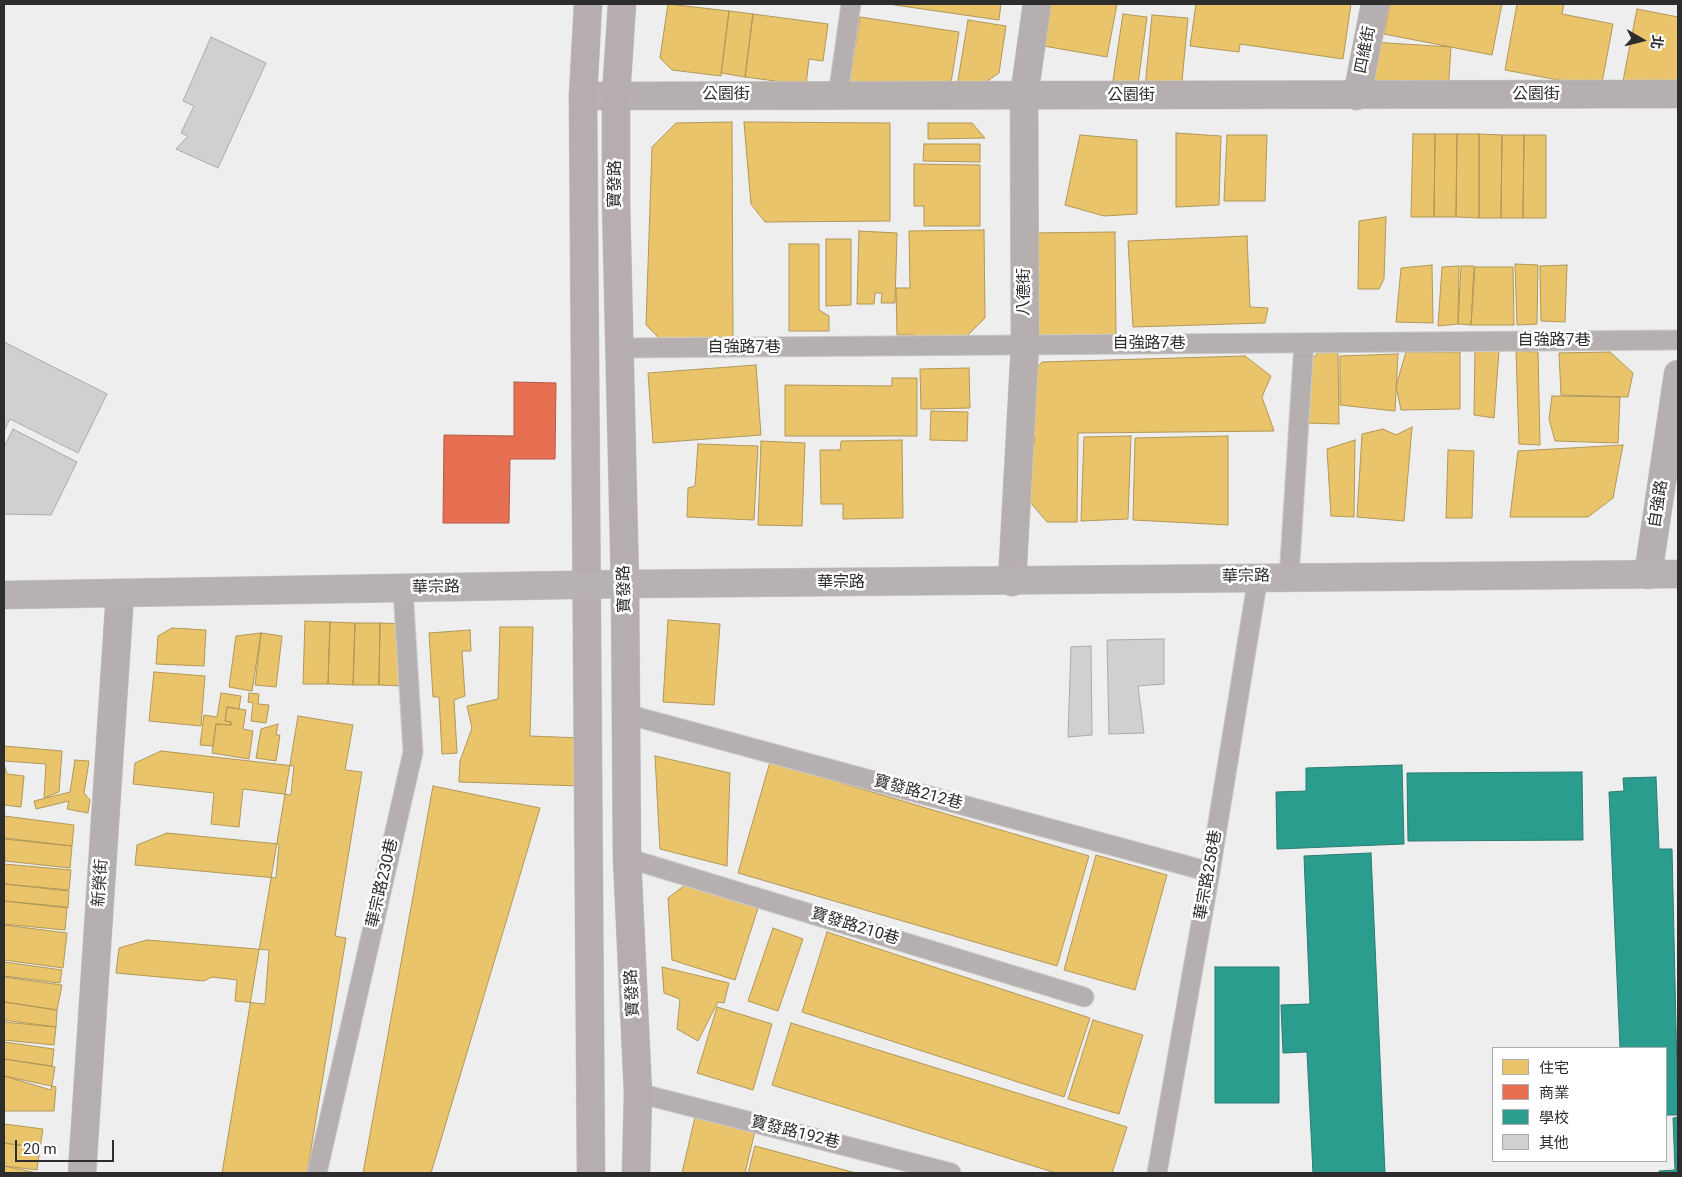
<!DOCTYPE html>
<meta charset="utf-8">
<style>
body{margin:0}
#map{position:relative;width:1682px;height:1177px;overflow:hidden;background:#eee;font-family:Roboto,"Noto Sans TC",sans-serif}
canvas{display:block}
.frame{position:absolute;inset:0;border:5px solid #2d2d2e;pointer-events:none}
.legend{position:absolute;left:1492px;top:1047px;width:175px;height:115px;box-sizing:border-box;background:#fff;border:1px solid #ababab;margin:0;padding:6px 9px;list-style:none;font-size:15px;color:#2d2d2e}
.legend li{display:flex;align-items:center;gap:10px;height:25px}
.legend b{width:25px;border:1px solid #ababab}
.north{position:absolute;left:1617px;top:15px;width:50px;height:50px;-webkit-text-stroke:4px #fff;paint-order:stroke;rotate:98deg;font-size:14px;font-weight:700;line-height:20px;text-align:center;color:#2d2d2e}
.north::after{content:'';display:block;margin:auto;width:18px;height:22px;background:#2d2d2e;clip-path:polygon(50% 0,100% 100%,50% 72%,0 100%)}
.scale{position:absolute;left:15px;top:1140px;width:99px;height:22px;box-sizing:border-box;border:2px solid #2d2d2e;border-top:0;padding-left:6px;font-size:15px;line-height:18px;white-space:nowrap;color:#2d2d2e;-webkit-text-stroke:4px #fff;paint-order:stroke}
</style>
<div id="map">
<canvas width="1682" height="1177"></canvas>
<div class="frame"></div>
<ul class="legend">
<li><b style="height:14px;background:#e9c46a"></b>住宅</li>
<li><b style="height:14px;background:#e76f51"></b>商業</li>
<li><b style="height:14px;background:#2a9d8f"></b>學校</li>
<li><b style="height:14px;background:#d0d0d0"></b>其他</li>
</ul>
<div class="north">北</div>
<div class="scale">20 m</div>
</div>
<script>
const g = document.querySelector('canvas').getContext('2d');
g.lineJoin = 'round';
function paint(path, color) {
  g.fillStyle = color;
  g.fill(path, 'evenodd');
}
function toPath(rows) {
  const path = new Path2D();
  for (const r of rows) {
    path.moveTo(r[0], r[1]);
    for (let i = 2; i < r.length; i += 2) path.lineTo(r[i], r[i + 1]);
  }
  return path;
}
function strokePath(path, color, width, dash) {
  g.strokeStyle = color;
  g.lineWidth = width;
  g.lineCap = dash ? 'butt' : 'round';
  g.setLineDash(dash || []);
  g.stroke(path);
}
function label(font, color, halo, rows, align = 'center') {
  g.font = font + ' Roboto,"Noto Sans TC",sans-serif';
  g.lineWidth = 5;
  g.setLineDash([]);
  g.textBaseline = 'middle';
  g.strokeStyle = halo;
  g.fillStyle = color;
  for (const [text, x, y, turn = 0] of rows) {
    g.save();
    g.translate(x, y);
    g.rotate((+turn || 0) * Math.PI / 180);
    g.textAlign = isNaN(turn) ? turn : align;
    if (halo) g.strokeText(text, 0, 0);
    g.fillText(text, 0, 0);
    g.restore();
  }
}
const homes = toPath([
 [668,4,729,11,721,76,672,70,660,58,668,4],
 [888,4,1001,4,999,20,888,4],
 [1046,4,1117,4,1107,57,1038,45,1046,4],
 [1196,4,1351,4,1343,59,1240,44,1239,52,1190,46,1196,4],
 [1390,4,1502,4,1492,55,1384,34,1390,4],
 [1517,4,1564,4,1562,14,1613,24,1601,88,1505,70,1517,4],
 [1637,9,1678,17,1678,92,1623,81,1637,9],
 [729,11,753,14,745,77,721,73,729,11],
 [753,14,828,24,823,61,809,59,806,85,745,77,753,14],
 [1123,14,1147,17,1137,91,1112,87,1123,14],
 [1152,15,1188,18,1181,92,1145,88,1152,15],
 [860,17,959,32,948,102,849,86,860,17],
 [968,20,1006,26,999,73,977,88,957,86,968,20],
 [1371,42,1451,47,1448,94,1379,91,1368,79,1371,42],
 [732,122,733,341,663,342,646,325,652,147,676,123,732,122],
 [744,122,890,123,890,221,765,222,751,204,744,122],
 [928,123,972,123,985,138,928,139,928,123],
 [1176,133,1221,136,1219,205,1176,207,1176,133],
 [1413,134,1435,134,1434,217,1411,217,1413,134],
 [1435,134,1457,134,1456,217,1434,217,1435,134],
 [1457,134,1479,134,1479,218,1456,217,1457,134],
 [1479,134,1502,135,1501,218,1479,218,1479,134],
 [1080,135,1137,140,1137,214,1104,216,1065,205,1080,135],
 [1227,135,1267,135,1265,201,1224,201,1227,135],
 [1502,135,1524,135,1523,218,1501,218,1502,135],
 [1524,135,1546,135,1546,218,1523,218,1524,135],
 [924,144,980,144,980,162,923,161,924,144],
 [914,164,980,165,980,226,924,226,924,206,914,206,914,164],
 [1386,217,1384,279,1379,289,1358,289,1359,221,1386,217],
 [984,230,985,318,963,340,914,340,914,335,897,335,896,288,910,288,909,231,984,230],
 [859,231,897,233,895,303,881,303,882,293,875,293,874,304,857,304,859,231],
 [1115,232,1116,340,1031,341,1030,233,1115,232],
 [1247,236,1250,307,1268,308,1265,323,1133,327,1128,241,1247,236],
 [826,239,851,239,851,305,826,306,826,239],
 [789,244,819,244,819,310,829,316,829,331,789,331,789,244],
 [1515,264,1538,265,1537,324,1517,325,1515,264],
 [1432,265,1433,323,1396,322,1401,268,1432,265],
 [1567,265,1565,322,1541,321,1540,266,1567,265],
 [1459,266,1458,324,1438,326,1442,267,1459,266],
 [1461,266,1474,266,1471,325,1458,324,1461,266],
 [1475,267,1513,267,1514,325,1471,325,1475,267],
 [1326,346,1338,351,1339,424,1305,423,1307,363,1326,346],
 [1475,351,1499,351,1494,418,1474,415,1475,351],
 [1516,351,1538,352,1540,445,1519,444,1516,351],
 [1406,352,1460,352,1460,409,1401,410,1396,386,1406,352],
 [1610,352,1633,373,1628,397,1561,395,1559,353,1610,352],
 [1398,354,1395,411,1340,405,1340,356,1398,354],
 [1245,356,1271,376,1262,397,1274,431,1078,433,1077,522,1047,522,1030,502,1028,480,1035,437,1026,435,1027,380,1042,362,1245,356],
 [756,365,761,435,653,443,648,373,756,365],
 [969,368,970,408,921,409,920,369,969,368],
 [892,378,917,378,917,436,785,436,785,385,892,386,892,378],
 [1552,396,1620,397,1618,443,1555,441,1549,419,1552,396],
 [931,411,968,412,967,441,930,440,931,411],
 [1412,427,1404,521,1357,517,1362,434,1383,429,1396,435,1412,427],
 [1131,436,1128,519,1081,521,1084,437,1131,436],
 [1228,436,1228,525,1133,520,1135,438,1228,436],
 [902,440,903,518,843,519,843,504,821,504,820,450,840,450,841,441,902,440],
 [1355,440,1354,517,1331,516,1327,449,1355,440],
 [761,441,805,443,802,526,758,525,761,441],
 [698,444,758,446,754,520,687,517,688,488,695,486,698,444],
 [1623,445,1613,498,1588,517,1510,517,1518,451,1623,445],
 [1448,450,1474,451,1472,518,1446,518,1448,450],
 [668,620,720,624,714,705,663,702,668,620],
 [305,621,330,622,328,684,303,684,305,621],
 [330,622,355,623,353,685,328,684,330,622],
 [355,623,380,623,379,685,353,685,355,623],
 [380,623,405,624,403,686,379,685,380,623],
 [500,627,533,627,530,736,582,738,580,786,459,782,460,761,472,728,467,706,498,699,500,627],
 [172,628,206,630,204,666,156,664,158,636,172,628],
 [470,630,471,651,462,651,465,696,454,700,457,753,442,754,439,697,433,697,429,633,470,630],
 [261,633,282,636,276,687,255,685,261,633],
 [261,633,252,691,229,687,236,636,261,633],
 [154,672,205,676,201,726,149,721,154,672],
 [221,693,241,696,239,709,227,707,225,721,231,722,231,725,216,724,213,746,200,745,204,715,217,717,221,693],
 [249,693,259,694,258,704,269,705,266,723,251,721,253,703,248,702,249,693],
 [227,707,246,710,243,729,253,731,249,759,212,753,216,724,231,725,231,722,225,721,227,707],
 [298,716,353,725,345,770,362,772,335,936,346,938,307,1173,222,1173,298,716],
 [278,724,276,735,280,735,276,761,256,758,261,729,278,724],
 [4,746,62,751,59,792,44,798,46,764,4,761,4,746],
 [161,751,294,766,291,795,243,789,239,827,211,824,214,793,133,784,135,763,161,751],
 [655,756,730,773,727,866,660,849,655,756],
 [75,760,89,761,84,793,90,800,88,813,67,809,69,801,36,809,34,801,70,792,75,760],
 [770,762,1089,856,1057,966,738,873,770,762],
 [4,764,7,774,24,776,21,807,4,805,4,764],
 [433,786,540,808,431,1173,363,1173,433,786],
 [4,816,74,825,72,846,4,839,4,816],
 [167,833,279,844,276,878,135,865,137,845,167,833],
 [4,838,72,846,70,868,5,861,4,838],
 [1096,855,1167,875,1135,990,1064,970,1096,855],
 [4,864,71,870,69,890,4,884,4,864],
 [4,884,69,891,68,908,4,901,4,884],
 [685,885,758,908,735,980,672,960,668,898,685,885],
 [4,901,67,907,65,930,4,924,4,901],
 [4,925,67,933,63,968,4,960,4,925],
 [773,928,803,939,778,1011,748,1001,773,928],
 [827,932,1090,1018,1064,1097,802,1012,827,932],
 [147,940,269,950,265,1004,235,1001,237,980,212,977,204,981,116,973,119,948,147,940],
 [4,962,62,970,60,983,4,976,4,962],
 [662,967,729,983,724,1003,718,1002,698,1041,677,1029,680,999,664,993,662,967],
 [4,977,62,985,57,1010,4,1002,4,977],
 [4,1002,57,1010,56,1027,4,1020,4,1002],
 [717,1007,772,1024,753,1090,697,1073,717,1007],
 [1093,1020,1143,1035,1119,1114,1068,1099,1093,1020],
 [4,1022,56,1027,54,1045,4,1040,4,1022],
 [791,1023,1127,1127,1112,1173,1056,1173,772,1085,791,1023],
 [4,1042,54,1049,52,1066,4,1059,4,1042],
 [4,1059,55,1067,51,1090,4,1076,4,1059],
 [4,1076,56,1087,54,1111,4,1111,4,1076],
 [695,1117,755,1131,745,1173,682,1173,695,1117],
 [4,1124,43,1129,40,1148,4,1143,4,1124],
 [4,1143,40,1148,37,1170,4,1166,4,1143],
 [755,1146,856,1173,748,1173,755,1146],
 [4,1166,37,1173,4,1173,4,1166]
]);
const shops = toPath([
 [514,382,556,383,555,459,510,459,509,523,443,523,444,435,514,436,514,382]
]);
const schools = toPath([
 [1402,765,1404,844,1277,849,1276,792,1306,791,1306,768,1402,765],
 [1582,772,1583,840,1408,841,1407,773,1582,772],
 [1656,777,1659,849,1672,849,1678,1115,1666,1115,1666,1048,1620,1048,1609,792,1624,791,1623,778,1656,777],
 [1371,853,1385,1173,1313,1173,1307,1052,1283,1053,1281,1005,1310,1004,1304,856,1371,853],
 [1215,967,1279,967,1279,1103,1215,1103,1215,967],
 [1678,1117,1678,1173,1659,1173,1659,1171,1675,1170,1673,1118,1678,1117]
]);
const building = toPath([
 [211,37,266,63,218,168,176,149,188,136,181,133,194,106,183,101,211,37],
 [4,342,107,394,78,453,10,419,4,431,4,342],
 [13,429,77,462,51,515,4,514,4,447,13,429],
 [1164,639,1164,684,1138,686,1144,733,1109,734,1107,640,1164,639],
 [1091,646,1092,735,1068,737,1071,647,1091,646]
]);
const service = toPath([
 [838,95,851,4],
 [619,348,1678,340],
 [1289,577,1304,343],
 [626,714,1210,872],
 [627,858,1084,997],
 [638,1093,951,1173],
 [317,1173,413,752,403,589],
 [1157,1173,1210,872,1258,577]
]);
const minor = toPath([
 [583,96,1678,94],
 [1357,96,1375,4],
 [1648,575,1678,374],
 [1012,582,1025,345,1024,96,1037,4],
 [82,1173,120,593]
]);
const secondary = toPath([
 [588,4,583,96,591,1173],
 [622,4,616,96,616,203,625,584,627,858,638,1093,636,1173]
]);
const primary = toPath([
 [4,595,625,584,1678,574]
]);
const streetNames = [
 ["四維街",1366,50,-79],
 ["公園街",726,95],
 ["公園街",1536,95],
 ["公園街",1131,96],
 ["寶發路",616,184,-90],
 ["八德街",1025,292,-90],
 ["自強路7巷",1554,341],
 ["自強路7巷",1149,344],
 ["自強路7巷",744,348],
 ["自強路",1659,504,-81],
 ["華宗路",1246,577,-1],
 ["華宗路",841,583],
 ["華宗路",436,588,-1],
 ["寶發路",625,589,-91],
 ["寶發路212巷",918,793,15],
 ["華宗路258巷",1209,875,-80],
 ["新榮街",101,883,-86],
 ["華宗路230巷",383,883,-77],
 ["寶發路210巷",855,927,17],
 ["寶發路",633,993,-93],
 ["寶發路192巷",795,1133,14]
];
paint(homes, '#e9c46a');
strokePath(homes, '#b19758', 1);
paint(shops, '#e76f51');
strokePath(shops, '#af5b46', 1);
paint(schools, '#2a9d8f');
strokePath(schools, '#2b7b72', 1);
paint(building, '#d0d0d0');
strokePath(building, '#aaa', 1);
strokePath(service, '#cbcbcb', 21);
strokePath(minor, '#cbcbcb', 29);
strokePath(secondary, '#cbcbcb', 29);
strokePath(primary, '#cbcbcb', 29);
strokePath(service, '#b6afaf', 19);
strokePath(minor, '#b6afaf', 28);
strokePath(secondary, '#b5adae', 28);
strokePath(primary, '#b8b1b2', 28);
label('16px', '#2d2d2e', '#fff', streetNames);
</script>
